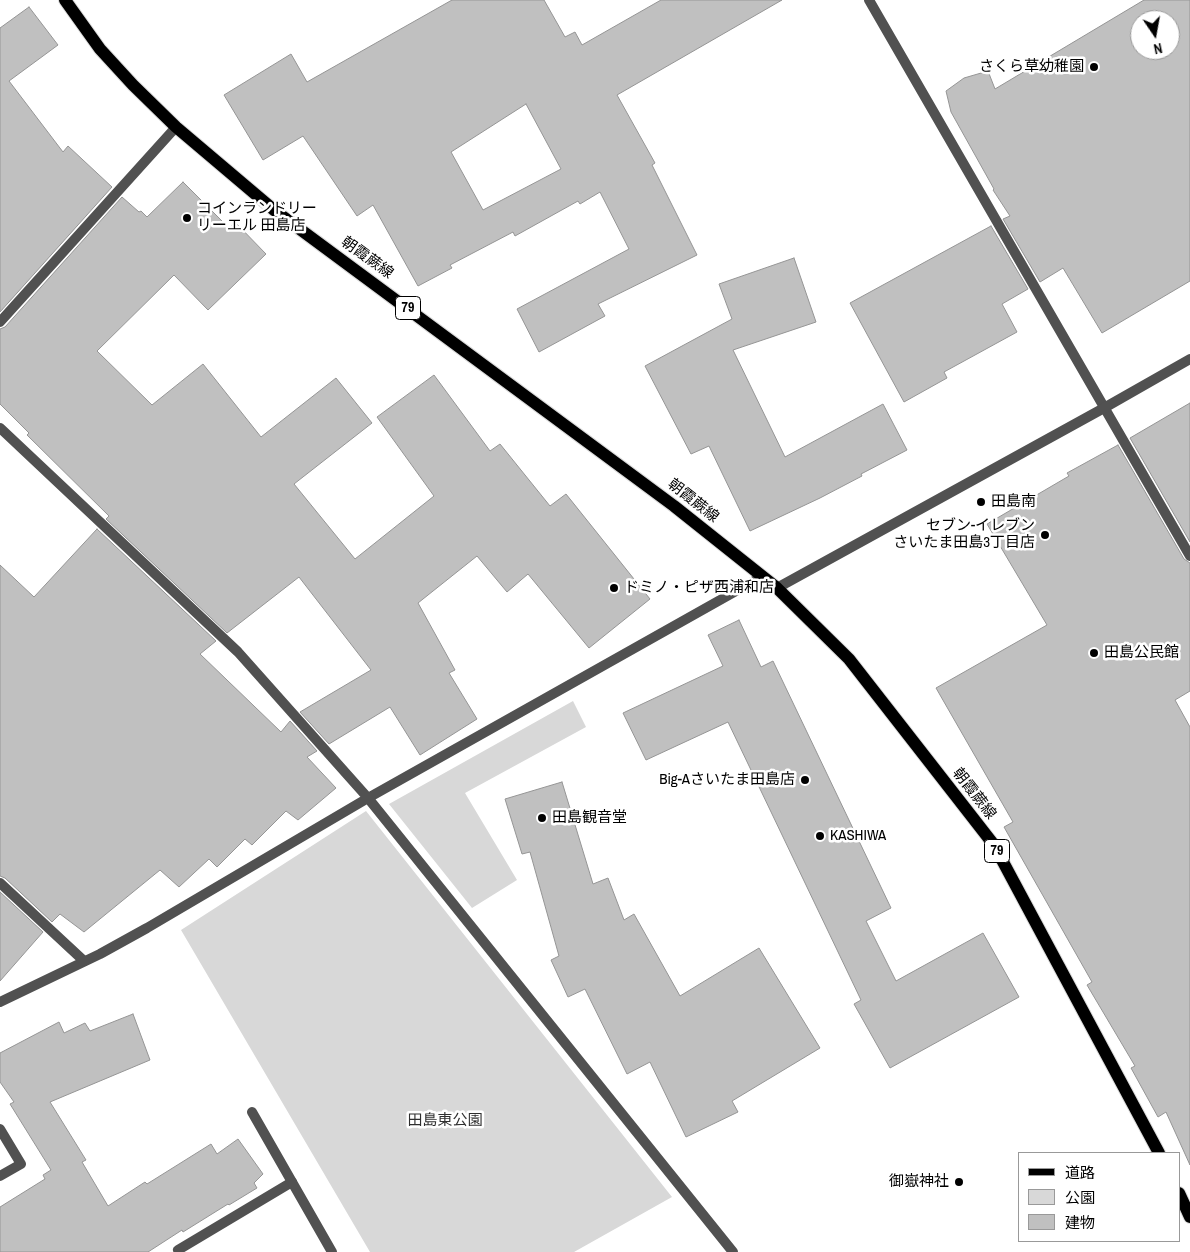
<!DOCTYPE html>
<meta charset="utf-8">
<style>
body{margin:0}
#map{position:relative;width:1190px;height:1252px;overflow:hidden;background:#fff;font-family:"Archivo Narrow","Noto Sans JP",sans-serif}
canvas{display:block}
.legend{position:absolute;left:1018px;top:1152px;width:162px;height:90px;box-sizing:border-box;background:#fff;border:1px solid #999;margin:0;padding:6px 9px;list-style:none;font-size:15px;color:#000}
.legend li{display:flex;align-items:center;gap:10px;height:25px}
.legend b{width:25px;border:1px solid #999}
.north{position:absolute;left:1130px;top:10px;width:50px;height:50px;box-sizing:border-box;background:#fff;border:1px solid #999;border-radius:50%;rotate:168deg;font-size:14px;font-weight:700;line-height:20px;text-align:center;color:#000}
.north::after{content:'';display:block;margin:auto;width:18px;height:22px;background:#000;clip-path:polygon(50% 0,100% 100%,50% 72%,0 100%)}
</style>
<div id="map">
<canvas width="1190" height="1252"></canvas>
<ul class="legend">
<li><b style="height:6px;background:#000"></b>道路</li>
<li><b style="height:14px;background:#d8d8d8"></b>公園</li>
<li><b style="height:14px;background:#c0c0c0"></b>建物</li>
</ul>
<div class="north">N</div>
</div>
<script>
const g = document.querySelector('canvas').getContext('2d');
g.lineJoin = 'round';
function paint(path, color) {
  g.fillStyle = color;
  g.fill(path, 'evenodd');
}
function toPath(rows) {
  const path = new Path2D();
  for (const r of rows) {
    path.moveTo(r[0], r[1]);
    for (let i = 2; i < r.length; i += 2) path.lineTo(r[i], r[i + 1]);
  }
  return path;
}
function strokePath(path, color, width, dash) {
  g.strokeStyle = color;
  g.lineWidth = width;
  g.lineCap = dash ? 'butt' : 'round';
  g.setLineDash(dash || []);
  g.stroke(path);
}
function label(font, color, halo, rows, align = 'center') {
  g.font = font + ' "Archivo Narrow","Noto Sans JP",sans-serif';
  g.lineWidth = 5;
  g.setLineDash([]);
  g.textBaseline = 'middle';
  g.strokeStyle = halo;
  g.fillStyle = color;
  for (const [text, x, y, turn = 0] of rows) {
    g.save();
    g.translate(x, y);
    g.rotate((+turn || 0) * Math.PI / 180);
    g.textAlign = isNaN(turn) ? turn : align;
    if (halo) g.strokeText(text, 0, 0);
    g.fillText(text, 0, 0);
    g.restore();
  }
}
const green = toPath([
 [573,701,586,727,465,793,517,880,472,908,389,804],
 [366,811,672,1197,574,1252,370,1252,181,930]
]);
const building = toPath([
 [452,0,544,0,565,37,575,32,582,45,661,0,782,0,617,95,655,163,652,165,697,255,598,304,605,316,539,352,517,309,629,249,600,192,580,204,578,201,515,236,513,232,450,265,452,268,418,286,373,205,357,216,303,136,263,160,224,95,291,54,307,82,452,0],
 [526,104,561,169,483,210,451,152,526,104],
 [1144,0,1190,0,1190,281,1102,333,1063,268,1040,282,1003,219,1010,216,993,190,994,189,951,112,946,91,964,78,988,71,995,89,1144,0],
 [1140,20,1170,20,1170,50,1140,50,1140,20],
 [29,7,58,45,9,81,63,152,68,146,112,187,0,312,0,28,29,7],
 [183,182,229,228,235,222,266,254,208,310,174,275,97,351,152,405,203,364,261,437,336,378,372,423,294,484,355,559,434,496,377,417,434,375,490,451,500,444,550,506,566,494,650,599,589,648,528,574,507,592,477,556,418,603,455,670,449,673,477,719,420,755,390,707,329,744,300,712,371,670,299,577,227,633,106,519,109,516,27,435,29,433,0,404,0,329,5,327,122,197,139,212,141,211,147,217,183,182],
 [991,226,1028,289,1002,304,1017,332,944,372,947,378,904,402,850,303,991,226],
 [794,258,816,322,733,350,785,457,883,404,907,450,861,474,862,476,820,498,750,531,709,446,691,454,645,366,732,319,719,284,794,258],
 [1190,403,1190,542,1130,438,1190,403],
 [1118,445,1184,559,1190,563,1190,691,1175,700,1190,727,1190,1165,1166,1112,1158,1117,1131,1068,1135,1066,1087,985,1092,982,1004,827,1013,822,936,688,1047,625,987,524,1069,476,1067,473,1118,445],
 [97,529,216,641,200,654,281,732,290,721,317,751,307,757,336,788,298,820,286,811,252,845,245,839,217,867,209,859,179,887,160,870,84,932,60,914,52,922,5,878,0,876,0,565,34,597,97,529],
 [739,620,761,667,773,661,891,908,866,921,896,981,983,933,1019,997,890,1068,854,1004,861,1000,728,722,646,760,623,713,723,666,708,635,739,620],
 [562,782,593,884,608,878,624,920,634,914,680,996,759,948,820,1048,732,1101,738,1112,686,1137,650,1062,627,1074,585,989,568,997,551,960,559,956,530,852,522,854,505,799,562,782],
 [0,892,43,932,0,981,0,892],
 [133,1014,150,1060,50,1102,86,1160,82,1162,108,1206,145,1182,147,1184,211,1144,217,1154,238,1139,263,1174,254,1183,257,1188,229,1205,228,1204,183,1232,182,1230,148,1252,0,1252,0,1207,45,1179,43,1175,51,1170,10,1104,14,1102,0,1082,0,1053,59,1022,64,1033,85,1023,90,1031,133,1014]
]);
const service = toPath([
 [0,322,176,127],
 [0,883,84,961],
 [0,1129,21,1164,0,1176],
 [179,1252,178,1250,292,1182]
]);
const minor = toPath([
 [869,0,1190,556],
 [0,428,238,652,368,798,733,1252],
 [0,1002,100,954,147,928,368,798,761,577],
 [252,1112,332,1252]
]);
const tertiary = toPath([
 [777,588,1104,408,1190,359]
]);
const primary = toPath([
 [65,0,100,49,133,85,176,127,274,210,674,506,777,588,849,659,994,845,1159,1153],
 [1179,1193,1190,1217]
]);
const markers = [
 [1094,67,5,"#000"],
 [187,218,5,"#000"],
 [981,502,5,"#000"],
 [1045,535,5,"#000"],
 [614,588,5,"#000"],
 [1094,653,5,"#000"],
 [805,780,5,"#000"],
 [542,818,5,"#000"],
 [820,836,5,"#000"],
 [959,1182,5,"#000"]
];
const shields = [
 [408,308,25],
 [997,851,25]
];
const shieldNames = [
 ["79",408,308],
 ["79",997,851]
];
const poiNames = [
 ["さくら草幼稚園",1084,67,"right"],
 ["コインランドリー",197,209],
 ["リーエル 田島店",197,226],
 ["田島南",991,502],
 ["セブン-イレブン",1035,526,"right"],
 ["さいたま田島3丁目店",1035,543,"right"],
 ["ドミノ・ピザ西浦和店",624,588],
 ["田島公民館",1104,653],
 ["Big-Aさいたま田島店",795,780,"right"],
 ["田島観音堂",552,818],
 ["KASHIWA",830,836],
 ["御嶽神社",949,1182,"right"]
];
const streetNames = [
 ["朝霞蕨線",367,258,36],
 ["朝霞蕨線",693,501,38],
 ["朝霞蕨線",974,794,52]
];
const parkNames = [
 ["田島東公園",445,1121]
];
paint(green, '#d8d8d8');
paint(building, '#c0c0c0');
strokePath(building, '#959595', 1);
strokePath(primary, '#dbdbdb', 14);
strokePath(service, '#515151', 10);
strokePath(minor, '#515151', 10);
strokePath(tertiary, '#515151', 10);
strokePath(primary, '#000', 12);
for (const [x, y, r, color] of markers) {
  const dot = new Path2D();
  dot.arc(x, y, r, 0, 2 * Math.PI);
  g.fillStyle = color;
  g.fill(dot);
  strokePath(dot, '#fff', 2);
}
for (const [x, y, w] of shields) {
  const box = new Path2D();
  box.roundRect(x - w / 2, y - 11.5, w, 23, 4);
  g.fillStyle = '#fff';
  g.fill(box);
  strokePath(box, '#000', 1);
}
label('bold 14px', '#000', null, shieldNames);
label('15px', '#000', '#fff', poiNames, 'left');
label('15px', '#000', '#fff', streetNames);
label('15px', '#2f2f2f', '#fff', parkNames);
</script>
